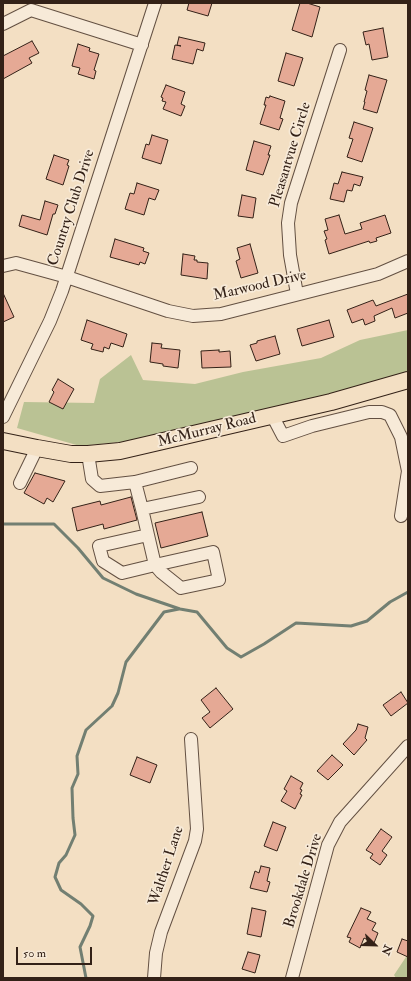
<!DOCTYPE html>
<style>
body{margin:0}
#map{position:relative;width:411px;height:981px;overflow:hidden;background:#f3dfc3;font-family:"IM FELL Double Pica",serif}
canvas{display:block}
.frame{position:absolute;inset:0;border:4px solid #332117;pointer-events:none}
.north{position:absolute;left:355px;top:925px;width:40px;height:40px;-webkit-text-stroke:3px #f7ead8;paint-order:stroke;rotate:113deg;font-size:11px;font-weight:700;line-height:16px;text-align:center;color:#332117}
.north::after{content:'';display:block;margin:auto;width:14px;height:18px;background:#332117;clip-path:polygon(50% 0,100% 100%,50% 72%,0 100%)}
.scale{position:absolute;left:16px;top:947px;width:76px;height:18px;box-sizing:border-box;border:2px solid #332117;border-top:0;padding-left:5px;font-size:12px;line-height:14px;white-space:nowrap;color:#332117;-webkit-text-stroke:3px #f7ead8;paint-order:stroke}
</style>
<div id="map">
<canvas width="411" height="981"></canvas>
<div class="frame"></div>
<div class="north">N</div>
<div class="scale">50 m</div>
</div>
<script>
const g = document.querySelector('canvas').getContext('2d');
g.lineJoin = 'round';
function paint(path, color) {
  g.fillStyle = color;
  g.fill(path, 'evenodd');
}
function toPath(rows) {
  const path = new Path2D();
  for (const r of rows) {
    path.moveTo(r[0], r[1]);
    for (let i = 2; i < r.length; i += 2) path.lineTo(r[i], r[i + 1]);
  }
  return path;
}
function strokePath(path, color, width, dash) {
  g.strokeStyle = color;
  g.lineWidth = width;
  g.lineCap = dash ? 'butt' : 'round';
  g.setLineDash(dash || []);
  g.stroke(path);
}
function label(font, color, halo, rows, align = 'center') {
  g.font = font + ' "IM FELL Double Pica",serif';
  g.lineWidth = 3.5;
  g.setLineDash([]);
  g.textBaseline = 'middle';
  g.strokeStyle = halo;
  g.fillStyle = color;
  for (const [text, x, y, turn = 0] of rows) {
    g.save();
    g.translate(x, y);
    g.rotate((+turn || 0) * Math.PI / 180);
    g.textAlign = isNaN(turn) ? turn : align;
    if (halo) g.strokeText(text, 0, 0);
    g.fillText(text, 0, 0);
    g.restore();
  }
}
const green = toPath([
 [408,330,408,372,341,392,130,441,80,446,17,428,24,402,94,403,100,379,131,355,143,380,195,384,243,372,321,358,360,340],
 [408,954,408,978,396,978,394,975]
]);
const stream = toPath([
 [3,524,54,524,78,548,103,578,136,594,180,609,197,612,227,648,241,657,264,644,296,623,351,626,367,621,390,602,408,592],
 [86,978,80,947,90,926,93,916,81,904,61,890,55,877,59,863,66,855,75,835,73,818,72,788,78,774,77,756,86,730,112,706,118,693,126,662,164,612,179,609]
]);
const building = toPath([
 [189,3,212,3,208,16,187,10,189,3],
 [300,3,307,3,320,7,312,37,292,30,300,3],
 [383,28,388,57,372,60,369,44,366,45,363,32,383,28],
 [179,37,205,43,203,51,197,49,193,64,172,59,175,45,181,46,177,45,179,37],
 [32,41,39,53,29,58,32,63,3,79,3,56,32,41],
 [78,44,90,48,89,51,99,54,94,70,96,71,94,79,78,74,80,68,72,66,78,44],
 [286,53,303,58,294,86,278,81,286,53],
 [369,75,387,80,377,113,363,109,365,102,364,102,367,91,365,90,369,75],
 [166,85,185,92,181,104,185,106,181,116,163,109,166,102,162,101,163,98,161,97,166,85],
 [270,96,285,101,280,118,283,119,279,130,260,124,266,105,264,105,266,97,269,98,270,96],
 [354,122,373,128,362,162,347,157,353,139,349,138,354,122],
 [152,135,168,140,161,164,142,158,146,144,149,145,152,135],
 [254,141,271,146,268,155,270,155,263,175,246,170,254,141],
 [54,155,69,160,67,165,69,166,63,185,46,179,54,155],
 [342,172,363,177,360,186,354,184,352,191,347,190,344,202,330,199,334,183,338,184,342,172],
 [137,183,159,190,155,200,149,198,144,215,125,209,130,193,134,194,137,183],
 [242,195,256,198,253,218,238,216,242,195],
 [45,201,58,205,55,214,53,214,47,235,19,226,22,215,40,220,45,201],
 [339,215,345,234,362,229,360,223,385,215,391,233,376,238,377,241,370,243,369,241,329,254,325,240,327,239,324,231,328,230,325,219,339,215],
 [115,239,144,248,143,251,149,253,145,264,140,262,139,265,110,257,115,239],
 [250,244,258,273,241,278,236,261,240,259,237,248,250,244],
 [183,254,195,256,194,260,197,260,197,262,208,263,207,279,181,275,183,254],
 [3,293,14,317,3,322,3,293],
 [408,294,408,313,395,318,392,308,374,316,375,321,365,325,363,319,352,323,347,310,373,300,376,306,408,294],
 [87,320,127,334,123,347,111,343,109,349,104,347,103,352,91,349,93,344,81,340,87,320],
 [329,320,334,337,302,346,297,329,329,320],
 [275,336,280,354,256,361,250,345,257,343,257,341,275,336],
 [152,343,162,344,161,348,180,350,178,368,163,366,163,364,150,362,152,343],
 [219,350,219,352,230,351,231,367,202,368,201,351,219,350],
 [58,379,74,389,63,409,49,402,54,392,52,390,58,379],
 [35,473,65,481,53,502,47,498,44,504,24,493,35,473],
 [131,497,137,520,104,529,103,524,77,531,72,508,100,501,101,505,131,497],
 [202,512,208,536,161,548,155,523,202,512],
 [216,688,233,709,210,728,202,718,210,712,201,700,216,688],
 [401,692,408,703,391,716,383,705,401,692],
 [358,724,368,727,365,738,367,740,354,755,343,744,356,730,358,724],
 [332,755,343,765,328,780,317,771,332,755],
 [137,757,157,765,150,783,130,775,137,757],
 [291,776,303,783,300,789,302,790,300,794,302,795,295,809,281,801,287,791,284,789,291,776],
 [273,822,286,827,277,851,264,846,273,822],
 [381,829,392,837,382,851,387,855,380,865,370,858,373,854,366,850,381,829],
 [261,866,270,868,267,881,270,882,267,892,250,888,255,871,259,873,261,866],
 [252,908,266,911,261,937,247,934,252,908],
 [361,908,371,912,367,919,376,923,372,930,378,933,374,943,364,938,360,948,349,942,351,938,347,937,361,908],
 [402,939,408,941,408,957,397,952,402,939],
 [248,952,260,955,255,973,242,969,248,952]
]);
const minor = toPath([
 [3,24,31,10,142,45],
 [3,266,16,263,67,277,168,311,193,316,221,314,378,274,408,261],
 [297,294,290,255,288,223,291,203,340,50],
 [272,415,283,436,312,426,369,412,382,412,390,415,401,437,408,471,401,516],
 [3,417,50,321,62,291,155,3],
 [88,454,92,479,100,486,135,482,191,468],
 [135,482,142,509,199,497],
 [20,483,37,448],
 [142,509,148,535,155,565,213,552,219,580,181,588,161,572,155,565,122,573,103,561,99,546,148,535],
 [154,978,156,953,161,932,195,841,197,829,191,739],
 [292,978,328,845,340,822,408,746]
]);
const major = toPath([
 [3,441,37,448,71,454,88,454,120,451,331,402,408,380]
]);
const streetNames = [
 ["Pleasantvue Circle",291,155,-73],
 ["Country Club Drive",72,208,-72],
 ["Marwood Drive",260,286,-13],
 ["McMurray Road",207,431,-14],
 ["Walther Lane",167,866,-72],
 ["Brookdale Drive",304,881,-73]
];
paint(green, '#bac294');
strokePath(stream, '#727f72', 3);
paint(building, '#e5a995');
strokePath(building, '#332117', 1);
strokePath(minor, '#635042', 14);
strokePath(major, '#332117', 18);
strokePath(minor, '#f7ead8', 12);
strokePath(major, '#f3dfc3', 16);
label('15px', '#332117', '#f7ead8', streetNames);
</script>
